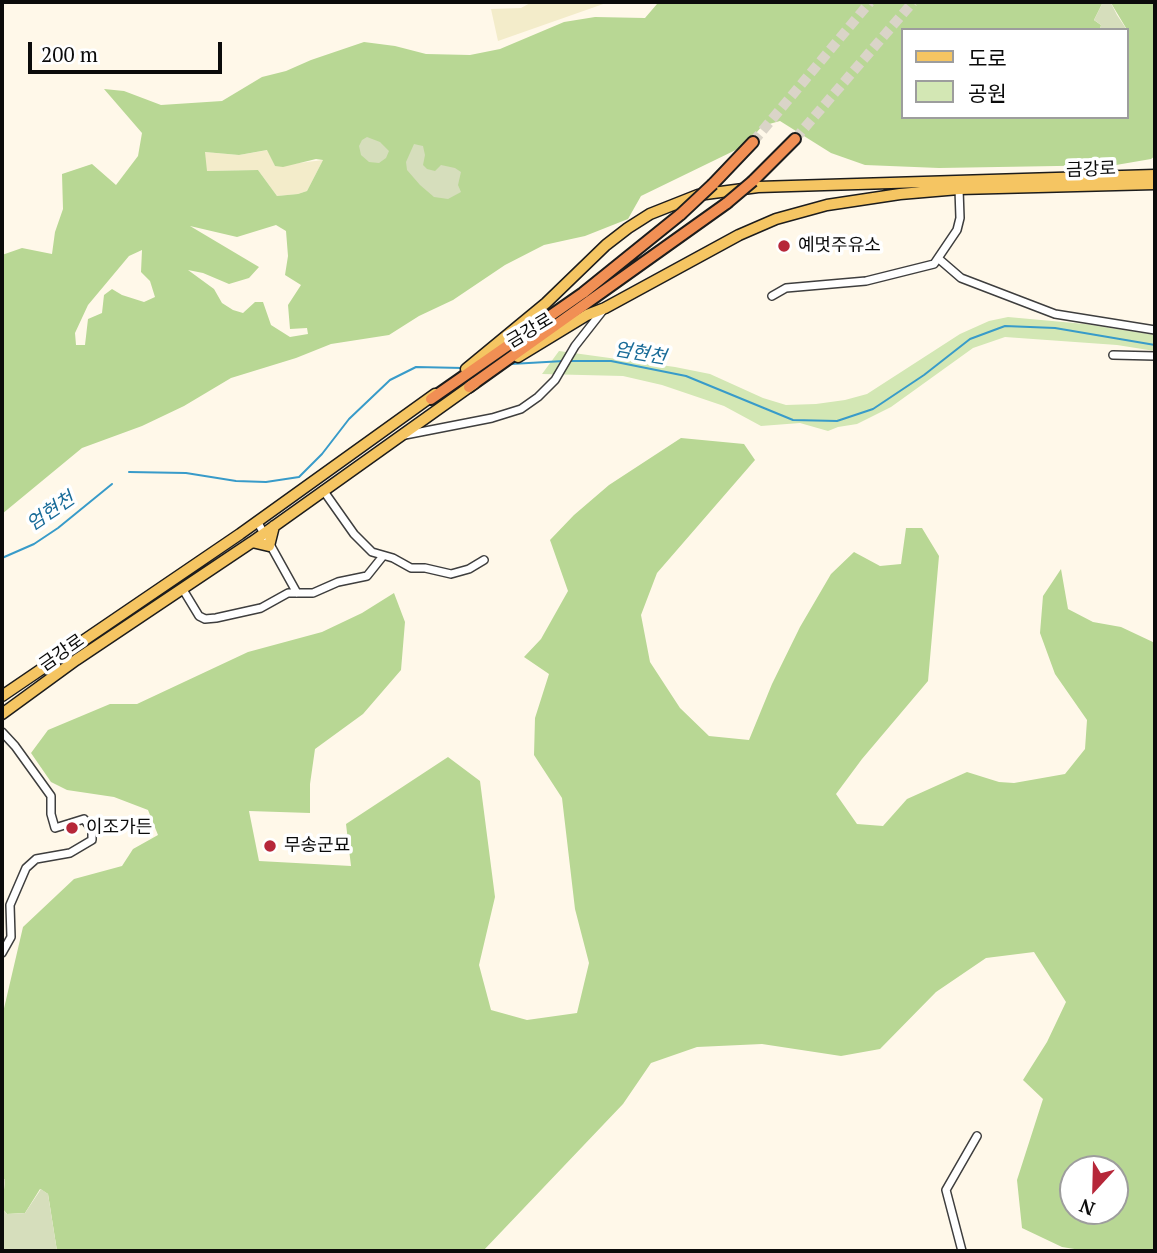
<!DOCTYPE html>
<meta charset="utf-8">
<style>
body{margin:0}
#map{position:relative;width:1157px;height:1253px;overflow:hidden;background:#fff8e9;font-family:"PT Serif","Noto Sans KR",serif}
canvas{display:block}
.frame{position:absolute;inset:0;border:4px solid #0b0b0b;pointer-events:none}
.legend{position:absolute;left:901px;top:28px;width:228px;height:91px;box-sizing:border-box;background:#fff;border:2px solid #9d9d9d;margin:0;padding:9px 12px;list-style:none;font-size:21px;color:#0b0b0b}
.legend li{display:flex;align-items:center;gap:14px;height:35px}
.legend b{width:35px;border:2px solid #9d9d9d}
.north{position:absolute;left:1059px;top:1155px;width:70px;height:70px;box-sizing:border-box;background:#fff;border:2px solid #9d9d9d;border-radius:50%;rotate:202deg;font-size:19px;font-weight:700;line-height:28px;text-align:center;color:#0b0b0b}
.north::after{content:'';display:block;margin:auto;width:24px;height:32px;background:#b62739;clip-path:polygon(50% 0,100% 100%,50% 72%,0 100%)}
.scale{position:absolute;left:28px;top:42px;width:194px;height:32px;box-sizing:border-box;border:4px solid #0b0b0b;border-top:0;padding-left:9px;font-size:21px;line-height:24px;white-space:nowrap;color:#0b0b0b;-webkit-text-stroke:5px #fff;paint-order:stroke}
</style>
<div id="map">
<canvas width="1157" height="1253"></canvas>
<div class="frame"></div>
<ul class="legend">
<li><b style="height:9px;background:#f5c562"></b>도로</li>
<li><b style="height:19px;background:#d3e7b4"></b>공원</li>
</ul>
<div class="north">N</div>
<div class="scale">200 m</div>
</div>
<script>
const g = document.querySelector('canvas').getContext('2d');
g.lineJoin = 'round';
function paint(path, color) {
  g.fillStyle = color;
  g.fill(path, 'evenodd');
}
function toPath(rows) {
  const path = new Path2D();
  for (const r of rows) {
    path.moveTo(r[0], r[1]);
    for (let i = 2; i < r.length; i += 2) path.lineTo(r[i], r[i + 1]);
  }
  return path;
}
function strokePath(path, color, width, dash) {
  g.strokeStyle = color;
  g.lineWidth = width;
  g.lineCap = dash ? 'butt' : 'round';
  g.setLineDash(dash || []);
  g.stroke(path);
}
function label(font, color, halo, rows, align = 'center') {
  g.font = font + ' "PT Serif","Noto Sans KR",serif';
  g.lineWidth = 7;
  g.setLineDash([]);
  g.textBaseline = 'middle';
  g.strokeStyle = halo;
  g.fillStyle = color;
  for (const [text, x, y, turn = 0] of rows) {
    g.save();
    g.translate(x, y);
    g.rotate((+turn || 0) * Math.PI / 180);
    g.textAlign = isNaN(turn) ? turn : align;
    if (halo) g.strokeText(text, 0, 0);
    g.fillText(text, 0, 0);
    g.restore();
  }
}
const farmland = toPath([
 [532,2,609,2,498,41,491,9,521,8],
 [268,150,275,166,323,160,307,191,298,194,277,196,258,170,206,171,204,152,239,155]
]);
const green = toPath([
 [1008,317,1085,324,1155,335,1155,351,1117,345,1005,337,973,348,891,407,857,424,838,427,828,431,800,423,761,426,724,406,662,385,623,376,542,374,559,351,675,367,710,374,763,398,786,405,816,404,845,400,867,394,960,334,989,321]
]);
const forest = toPath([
 [678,2,1155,2,1155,156,1151,159,1116,165,939,168,865,165,831,153,780,121,762,126,746,145,641,196,628,219,585,236,544,245,505,265,453,300,419,316,389,335,331,344,296,358,231,378,184,406,142,426,82,448,2,514,2,255,22,248,52,254,55,232,63,209,62,174,92,164,116,185,138,156,142,133,104,89,124,91,161,105,222,101,262,77,286,71,311,60,364,42,395,46,426,54,470,55,500,49,564,22,595,17,645,18,657,4],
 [1111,3,1129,33,1127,117,903,117,903,30,1100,30,1101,25,1094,20,1102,4],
 [267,150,275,166,283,167,316,159,323,160,307,191,298,194,277,196,258,170,207,171,205,152,239,155],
 [276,225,286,231,288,256,285,275,301,285,288,305,290,329,307,328,308,334,290,337,271,325,263,302,255,302,243,313,233,310,222,303,214,289,188,270,203,273,229,284,249,278,259,267,190,226,237,237],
 [142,250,141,272,150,281,155,297,144,302,122,295,112,289,104,295,102,313,88,319,85,345,76,345,75,333,88,305,129,256],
 [681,438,744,444,755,460,657,573,641,615,650,662,680,708,709,736,749,740,772,684,800,627,831,574,854,552,880,566,901,564,906,528,922,528,939,556,928,681,862,759,836,794,857,824,883,826,907,799,967,772,999,782,1014,783,1065,774,1085,749,1087,720,1055,674,1040,633,1043,596,1061,569,1068,609,1093,622,1121,627,1155,643,1155,1251,1087,1251,1062,1247,1022,1228,1017,1180,1043,1099,1023,1080,1047,1042,1066,1002,1034,952,986,958,936,992,880,1049,841,1056,762,1044,697,1047,651,1063,623,1104,483,1251,57,1251,48,1194,40,1189,25,1213,7,1214,2,1208,5,1180,2,1177,2,1017,23,927,74,879,122,866,133,849,158,835,148,810,114,797,67,790,51,782,31,753,48,730,110,704,137,704,248,652,322,632,362,613,394,593,405,622,401,670,363,714,315,749,310,784,310,813,249,811,259,861,351,866,346,824,448,757,480,781,495,897,479,965,491,1010,527,1020,577,1013,589,963,575,909,562,798,534,755,535,718,549,674,524,657,541,639,568,591,550,540,574,515,609,485],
 [1073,1169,1115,1169,1115,1211,1073,1211]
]);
const cemetery = toPath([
 [1111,3,1117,15,1127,30,1100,30,1101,25,1094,20,1102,4],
 [367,137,380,142,389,151,386,158,379,163,369,162,361,155,359,146,362,140],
 [414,144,423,146,425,155,423,165,427,169,435,171,441,165,455,168,461,172,458,185,461,192,448,199,434,197,420,185,407,170,406,162],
 [2,1177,5,1180,2,1208,7,1214,25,1213,41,1189,48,1194,57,1251,2,1251]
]);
const stream = toPath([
 [570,361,611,361,686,376,793,420,837,421,873,409,924,375,970,339,1005,326,1055,328,1155,345],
 [511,364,564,361],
 [129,472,186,473,236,481,266,482,299,477,322,454,349,419,390,380,416,367,463,368],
 [2,558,34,544,58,528,112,484]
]);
const highwayTunnel = toPath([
 [795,139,913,2],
 [753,142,870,2]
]);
const minor = toPath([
 [939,259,961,278,1055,314,1155,330],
 [772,296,786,288,866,281,934,264,957,230,960,218,959,189],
 [1113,355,1155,356],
 [405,435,492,418,521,409,538,397,555,380,575,346,604,309],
 [323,490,354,534,372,552,393,558,411,568,425,568,451,574,469,569,484,560],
 [257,521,297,593],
 [182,588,199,616,205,619,216,618,261,608,288,593,313,593,338,582,367,576,383,556],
 [2,732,15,746,51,796,51,814,55,828,84,819,92,830,92,840,70,853,36,859,26,868,10,905,11,937,2,953],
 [962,1251,946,1190,977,1136]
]);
const major = toPath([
 [518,357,587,315,605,308,739,235,776,219,827,205,900,194,959,189,1155,184],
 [466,369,546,303,606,245,628,228,650,214,698,195,758,187,1155,175],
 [252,542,269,546,274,526],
 [2,696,240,534,435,394],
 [2,714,76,660,252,542,475,383]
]);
const highway = toPath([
 [753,181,795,139],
 [713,184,753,142],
 [469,387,727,203],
 [431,399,583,293,681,214]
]);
const highwayBridge = toPath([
 [727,203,753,181],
 [681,214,713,184]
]);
const markers = [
 [784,246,7,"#b62739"],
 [72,828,7,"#b62739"],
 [270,846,7,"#b62739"]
];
const streetNames = [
 ["금강로",1091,170,-2],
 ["금강로",530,331,-31],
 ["금강로",62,653,-35]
];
const poiNames = [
 ["예멋주유소",798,246],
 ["이조가든",86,828],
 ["무송군묘",284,846]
];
const waterNames = [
 ["엄현천",640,354,10],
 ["엄현천",51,512,-34]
];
paint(farmland, '#f3ecca');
paint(green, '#d3e7b4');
paint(forest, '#b8d794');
paint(cemetery, '#d6debc');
strokePath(stream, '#389bc9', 2);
strokePath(highwayTunnel, '#dad4c8', 10, [10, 5]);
strokePath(minor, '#3e3e3e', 10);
strokePath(major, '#1c1c1c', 13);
strokePath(highway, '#1c1c1c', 14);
strokePath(minor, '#fff', 7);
strokePath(major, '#f5c562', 10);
strokePath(highway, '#f18f54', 10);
strokePath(highwayBridge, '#1c1c1c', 14, []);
strokePath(highwayBridge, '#f18f54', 10);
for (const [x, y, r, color] of markers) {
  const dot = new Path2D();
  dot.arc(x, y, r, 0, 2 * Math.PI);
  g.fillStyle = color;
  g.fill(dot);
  strokePath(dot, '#fff', 2.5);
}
label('18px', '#0b0b0b', '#fff', streetNames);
label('18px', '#0b0b0b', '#fff', poiNames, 'left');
label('italic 19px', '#186b98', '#fff', waterNames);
</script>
